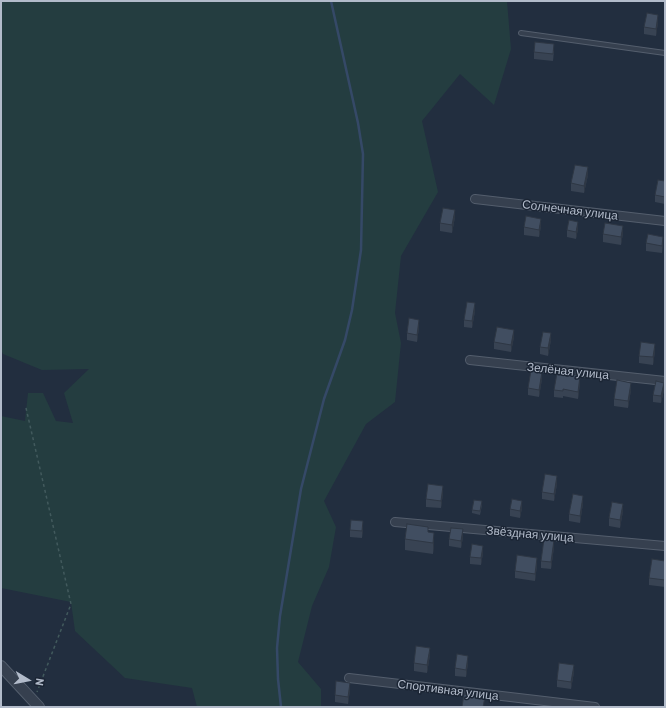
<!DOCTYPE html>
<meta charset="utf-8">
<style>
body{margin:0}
#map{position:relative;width:666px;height:708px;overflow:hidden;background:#222e3f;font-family:Barlow,sans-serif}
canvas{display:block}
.frame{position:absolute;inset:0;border:2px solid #b2bbca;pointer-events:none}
.north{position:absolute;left:8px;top:660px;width:40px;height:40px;-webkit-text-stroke:3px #1b2534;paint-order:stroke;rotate:100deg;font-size:11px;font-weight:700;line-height:16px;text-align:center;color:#b2bbca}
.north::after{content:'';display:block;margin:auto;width:14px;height:18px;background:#b2bbca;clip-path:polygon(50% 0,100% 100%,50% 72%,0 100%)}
</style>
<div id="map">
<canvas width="666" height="708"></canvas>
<div class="frame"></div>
<div class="north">N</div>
</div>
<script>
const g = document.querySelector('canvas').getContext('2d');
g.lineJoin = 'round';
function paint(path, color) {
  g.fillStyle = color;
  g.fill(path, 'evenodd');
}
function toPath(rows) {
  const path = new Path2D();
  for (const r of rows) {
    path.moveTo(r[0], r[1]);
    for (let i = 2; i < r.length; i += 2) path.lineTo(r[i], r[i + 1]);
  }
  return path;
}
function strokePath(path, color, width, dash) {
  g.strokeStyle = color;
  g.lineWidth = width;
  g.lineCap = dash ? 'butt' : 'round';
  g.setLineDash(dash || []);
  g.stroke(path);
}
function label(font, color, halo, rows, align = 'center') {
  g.font = font + ' Barlow,sans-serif';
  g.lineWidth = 3;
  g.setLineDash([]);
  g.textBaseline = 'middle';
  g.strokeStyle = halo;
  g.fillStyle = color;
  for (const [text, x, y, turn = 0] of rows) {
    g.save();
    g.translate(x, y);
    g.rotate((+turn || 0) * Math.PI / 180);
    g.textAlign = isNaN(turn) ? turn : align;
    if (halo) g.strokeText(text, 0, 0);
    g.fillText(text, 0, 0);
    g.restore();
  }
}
const green = toPath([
 [1,1,507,1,511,49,494,105,460,74,422,121,438,192,401,256,395,313,401,343,395,402,366,424,324,501,336,527,329,567,312,606,298,662,321,689,321,707,197,707,192,688,125,678,75,631,71,602,1,588,1,416,25,421,28,393,43,393,56,421,73,423,64,393,89,369,42,370,3,354,1,350]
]);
const stream = toPath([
 [281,707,278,679,277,648,280,616,301,489,324,399,345,340,352,310,361,250,363,154,358,123,331,1]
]);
const path = toPath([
 [26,408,71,604,37,692]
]);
const service = toPath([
 [521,33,665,53]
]);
const minor = toPath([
 [475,199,665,221],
 [470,360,665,381],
 [395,522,665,546],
 [349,678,595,707]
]);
const tertiary = toPath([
 [1,666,39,707]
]);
const wall = toPath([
 [658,22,656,36,644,34,644,27],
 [554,51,553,61,534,59,534,52],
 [588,175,584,193,571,191,571,183],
 [665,181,665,204,655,202,655,195],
 [455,217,452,233,440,231,440,223],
 [541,226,539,237,524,235,524,227],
 [578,229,576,239,567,237,567,230],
 [623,233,621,245,603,242,603,234],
 [646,243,663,244,662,253,646,251],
 [475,311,472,328,464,327,464,320],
 [419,327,417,342,407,340,407,333],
 [514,337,511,352,494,349,494,342],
 [551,340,548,356,540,354,540,347],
 [655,351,653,365,639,363,639,356],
 [542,379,539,397,528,395,528,388],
 [580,383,578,399,563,396,563,398,554,397,554,390],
 [631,390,628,408,614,406,614,399],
 [664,390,661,403,653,402,653,395],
 [557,484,554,501,542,499,542,492],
 [443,493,441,508,426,507,426,499],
 [583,503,580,523,569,521,569,514],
 [482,505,480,515,472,513,472,510],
 [522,508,520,518,510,516,510,509],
 [623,511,620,528,609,526,609,518],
 [363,529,362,538,350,537,350,530],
 [428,532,434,544,433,554,405,550,405,539],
 [463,537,461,548,449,546,449,539],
 [554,547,551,569,541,568,541,561],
 [483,553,481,565,470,564,470,557],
 [665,561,665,587,649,585,649,578],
 [537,565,535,581,515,578,515,571],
 [430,655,427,673,414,671,414,663],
 [468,663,466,677,455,676,455,668],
 [574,672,571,689,557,687,557,680],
 [350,690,348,704,335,702,335,695]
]);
const shadedWall = toPath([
 [658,15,658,22,656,36,656,29],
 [588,167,588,175,584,193,584,186],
 [455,210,455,217,452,233,452,225],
 [541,219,541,226,539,237,539,230],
 [578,222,578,229,576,239,576,232],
 [623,226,623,233,621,245,621,237],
 [663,237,663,244,662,253,662,246],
 [475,303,475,311,472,328,472,321],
 [419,320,419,327,417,342,417,335],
 [514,330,514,337,511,352,511,345],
 [551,333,551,340,548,356,548,348],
 [655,344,655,351,653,365,653,357],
 [542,372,542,379,539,397,539,390],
 [580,376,580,383,578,399,578,392],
 [631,383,631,390,628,408,628,401],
 [664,383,664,390,661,403,661,396],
 [557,476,557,484,554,501,554,494],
 [443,486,443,493,441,508,441,501],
 [583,496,583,503,580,523,580,516],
 [522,501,522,508,520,518,520,511],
 [623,504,623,511,620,528,620,520],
 [363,521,363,529,362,538,362,531],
 [463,529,463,537,461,548,461,541],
 [434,533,434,544,433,554,433,543],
 [554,540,554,547,551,569,551,562],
 [483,546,483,553,481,565,481,558],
 [537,558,537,565,535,581,535,574],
 [430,648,430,655,427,673,427,665],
 [468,656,468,663,466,677,466,670],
 [574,665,574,672,571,689,571,682],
 [350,683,350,690,348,704,348,697]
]);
const building = toPath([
 [647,13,658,15,656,29,644,27,647,13],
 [535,42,554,44,553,54,534,52,535,42],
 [575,165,588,167,584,186,571,183,575,165],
 [658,180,665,181,665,197,655,195,658,180],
 [443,208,455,210,452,225,440,223,443,208],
 [526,216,541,219,539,230,524,227,526,216],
 [569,220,578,222,576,232,567,230,569,220],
 [605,223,623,226,621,237,603,234,605,223],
 [648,234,663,237,662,246,646,243,648,234],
 [467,302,475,303,472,321,464,320,467,302],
 [409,318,419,320,417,335,407,333,409,318],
 [497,327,514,330,511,345,494,342,497,327],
 [543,332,551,333,548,348,540,347,543,332],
 [641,342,655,344,653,357,639,356,641,342],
 [531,370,542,372,539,390,528,388,531,370],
 [557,373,571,376,572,374,580,376,578,392,563,389,563,391,554,390,557,373],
 [617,380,631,383,628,401,614,399,617,380],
 [656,381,664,383,661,396,653,395,656,381],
 [545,474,557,476,554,494,542,492,545,474],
 [428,484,443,486,441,501,426,499,428,484],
 [573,494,583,496,580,516,569,514,573,494],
 [512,499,522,501,520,511,510,509,512,499],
 [474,500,482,501,480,511,472,510,474,500],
 [612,502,623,504,620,520,609,518,612,502],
 [351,520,363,521,362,531,350,530,351,520],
 [407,524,428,527,428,532,434,533,433,543,405,539,407,524],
 [451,528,463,529,461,541,449,539,451,528],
 [544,539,554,540,551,562,541,561,544,539],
 [472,544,483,546,481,558,470,557,472,544],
 [517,555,537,558,535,574,515,571,517,555],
 [652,559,665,561,665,580,649,578,652,559],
 [416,646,430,648,427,665,414,663,416,646],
 [457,654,468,656,466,670,455,668,457,654],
 [559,663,574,665,571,682,557,680,559,663],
 [336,681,350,683,348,697,335,695,336,681],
 [464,694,485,697,483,707,462,707,464,694]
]);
const streetNames = [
 ["Солнечная улица",570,210,7],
 ["Зелёная улица",568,371,6],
 ["Звёздная улица",530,534,5],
 ["Спортивная улица",448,690,7]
];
paint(green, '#243d40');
strokePath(stream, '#354967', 2.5);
strokePath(service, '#545e6d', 6);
strokePath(minor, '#545e6d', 10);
strokePath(tertiary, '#545e6d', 12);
strokePath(path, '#425a5d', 1.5, [3, 3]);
strokePath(service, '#36404f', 4);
strokePath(minor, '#36404f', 8);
strokePath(tertiary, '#36404f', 10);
paint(wall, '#384353');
paint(shadedWall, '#2e3744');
paint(building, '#414e61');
strokePath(building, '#2e3744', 1);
label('12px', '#b2bbca', '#1b2534', streetNames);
</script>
